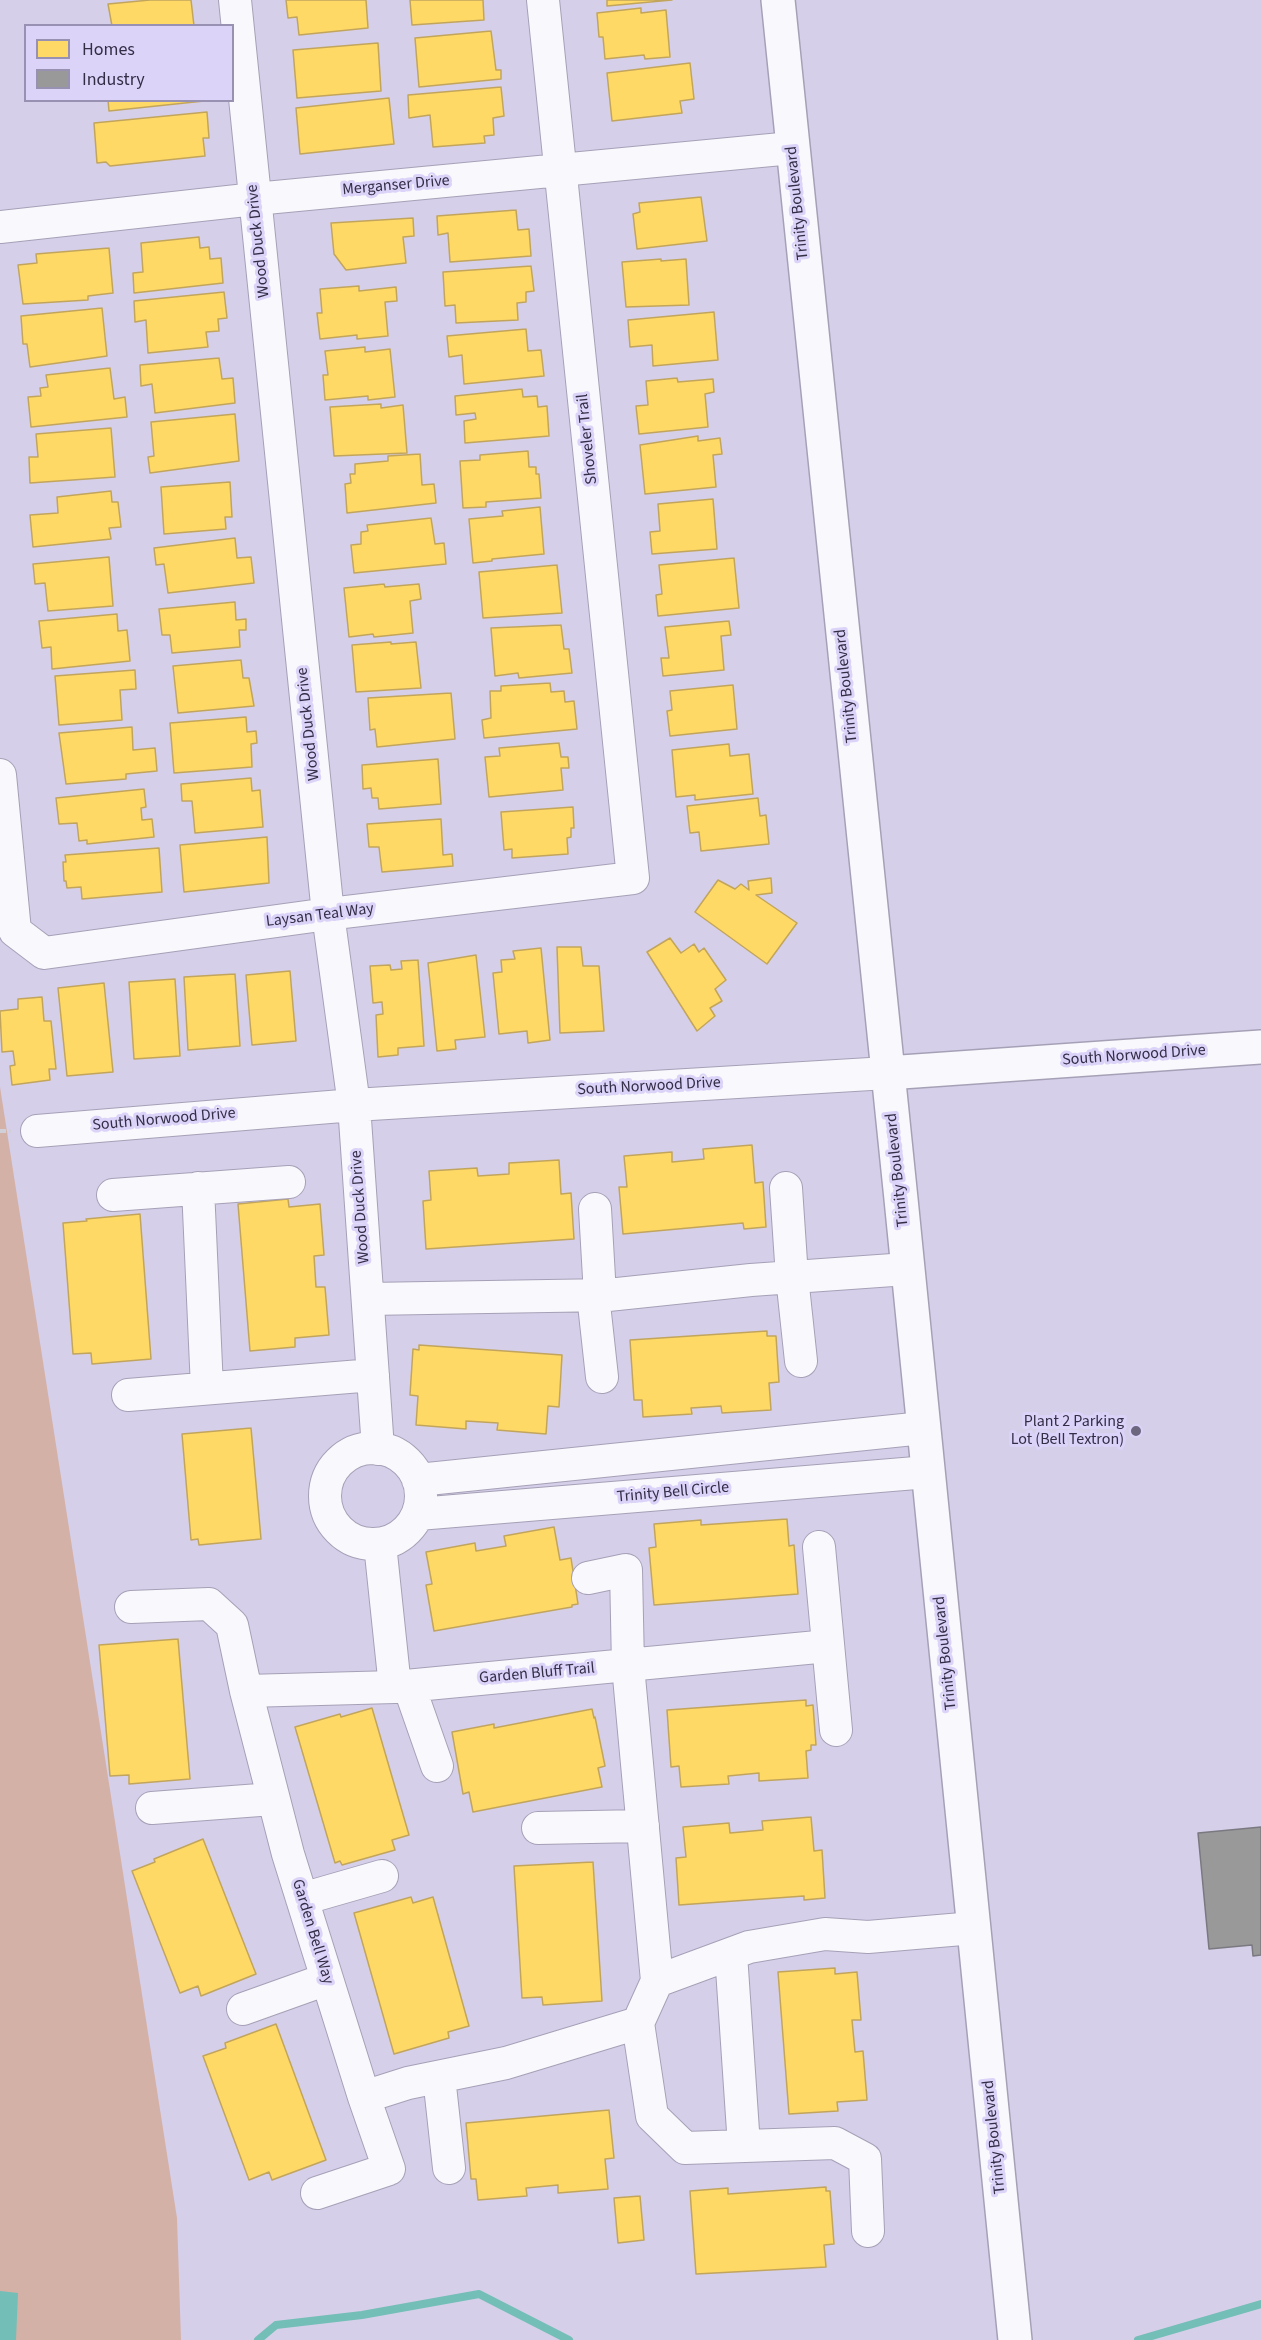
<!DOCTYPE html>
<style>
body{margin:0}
#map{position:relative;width:1261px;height:2340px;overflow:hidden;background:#d6cfea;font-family:"Source Sans 3",sans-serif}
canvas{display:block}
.legend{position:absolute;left:24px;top:24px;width:210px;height:78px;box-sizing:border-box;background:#dcd3f9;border:2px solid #9991b1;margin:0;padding:8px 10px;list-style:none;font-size:18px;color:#342d46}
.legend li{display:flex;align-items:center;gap:12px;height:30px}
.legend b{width:30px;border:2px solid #9991b1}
</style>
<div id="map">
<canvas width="1261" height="2340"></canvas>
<ul class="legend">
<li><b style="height:16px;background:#ffd966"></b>Homes</li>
<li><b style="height:16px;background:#999"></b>Industry</li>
</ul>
</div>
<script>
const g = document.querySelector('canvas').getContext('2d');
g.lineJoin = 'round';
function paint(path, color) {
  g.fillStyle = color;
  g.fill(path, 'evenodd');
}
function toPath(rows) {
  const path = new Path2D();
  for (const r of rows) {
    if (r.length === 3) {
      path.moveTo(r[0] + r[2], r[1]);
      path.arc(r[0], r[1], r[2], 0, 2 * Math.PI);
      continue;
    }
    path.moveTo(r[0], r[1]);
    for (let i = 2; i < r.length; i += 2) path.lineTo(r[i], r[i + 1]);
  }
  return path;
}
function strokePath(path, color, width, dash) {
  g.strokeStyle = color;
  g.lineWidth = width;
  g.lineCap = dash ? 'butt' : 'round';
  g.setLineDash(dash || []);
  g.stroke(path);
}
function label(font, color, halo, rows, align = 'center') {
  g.font = font + ' "Source Sans 3",sans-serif';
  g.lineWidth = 6;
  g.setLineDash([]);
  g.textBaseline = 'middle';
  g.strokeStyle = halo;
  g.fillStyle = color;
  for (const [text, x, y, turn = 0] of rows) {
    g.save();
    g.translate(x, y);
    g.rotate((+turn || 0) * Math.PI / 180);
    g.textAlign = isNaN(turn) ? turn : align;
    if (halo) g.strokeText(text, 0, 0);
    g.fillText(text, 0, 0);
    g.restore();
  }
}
const green = toPath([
 [0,1087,177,2218,181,2340,0,2340]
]);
const water = toPath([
 [0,2291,18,2293,16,2340,0,2340]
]);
const homes = toPath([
 [150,0,191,0,194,26,112,26,108,4,150,0],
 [286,0,366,0,368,28,299,35,297,17,288,18,286,0],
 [410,0,483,0,484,20,412,25,410,0],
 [607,0,672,0,607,6,607,0],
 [641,8,641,13,666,10,670,57,645,59,644,55,605,59,603,37,599,37,597,13,641,8],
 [491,31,496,70,501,70,501,79,419,87,415,38,491,31],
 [378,43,381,91,297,98,293,50,378,43],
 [690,63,694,99,680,101,682,113,612,121,607,73,690,63],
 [501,87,504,116,493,118,494,135,484,136,485,143,433,147,430,115,409,118,408,95,501,87],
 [389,98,394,144,300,154,296,108,389,98],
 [108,100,204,100,204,101,109,111,108,100],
 [207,112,209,138,203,138,205,156,110,166,106,162,97,163,94,123,207,112],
 [701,197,707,241,637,249,633,214,640,212,639,203,701,197],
 [516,210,518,230,529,229,531,256,450,262,448,233,438,235,437,216,516,210],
 [413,218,414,236,403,237,406,263,346,270,334,254,331,223,413,218],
 [199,237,200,248,209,247,210,259,221,258,223,283,134,293,133,273,143,272,141,243,199,237],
 [109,248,113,293,88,296,88,300,23,304,18,265,37,263,36,254,109,248],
 [661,259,661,261,686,259,689,305,626,307,622,262,661,259],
 [531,266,534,291,526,292,526,302,517,303,518,320,456,323,455,305,445,306,443,272,531,266],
 [359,286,359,291,396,287,397,301,385,302,388,336,357,339,357,335,320,339,317,313,322,313,320,289,359,286],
 [224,292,227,318,218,319,219,331,206,332,208,347,148,353,146,320,135,322,134,301,224,292],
 [102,308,107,356,30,367,27,344,23,344,21,316,102,308],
 [714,312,718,360,653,366,652,345,630,347,628,320,714,312],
 [526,329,528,351,541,350,544,376,464,384,462,355,449,357,447,336,526,329],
 [365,347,365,352,390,349,395,397,368,400,368,396,325,400,323,375,328,375,325,351,365,347],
 [219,358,222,379,233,378,235,403,155,413,152,384,141,386,140,365,219,358],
 [110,368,114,399,125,397,127,417,31,427,28,397,41,396,40,388,48,387,46,375,110,368],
 [677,378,678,382,713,379,714,392,705,394,708,427,639,434,636,406,648,405,646,381,677,378],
 [522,389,523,397,537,396,538,407,547,406,549,436,465,443,464,421,476,419,475,413,456,415,455,396,522,389],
 [381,404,381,408,403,405,407,453,334,456,330,407,381,404],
 [235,414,239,461,150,473,148,457,154,456,151,422,235,414],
 [111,428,115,477,30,483,29,457,38,457,36,434,111,428],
 [698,436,698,441,720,438,722,454,713,455,716,487,645,494,640,445,698,436],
 [528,451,529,467,536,467,536,474,539,474,541,498,486,502,486,507,463,508,460,461,480,460,480,455,528,451],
 [420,454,422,485,434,484,436,503,347,513,345,484,351,483,350,474,355,474,355,464,388,461,388,456,420,454],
 [230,482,232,517,225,517,226,529,164,534,161,487,230,482],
 [111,491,112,502,118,502,121,527,109,528,111,539,33,547,30,515,58,513,57,497,111,491],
 [713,499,717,549,652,554,650,532,660,531,658,504,713,499],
 [540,507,544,554,492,559,492,561,473,563,469,519,503,516,502,511,540,507],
 [431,518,435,544,444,543,446,564,354,573,351,545,361,544,361,532,368,531,367,525,431,518],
 [235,538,237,558,251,557,254,583,168,593,164,564,156,565,154,548,235,538],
 [109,557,113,606,48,611,45,583,35,584,33,564,109,557],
 [734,558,739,608,658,616,656,595,662,594,659,565,734,558],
 [557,565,562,613,483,618,479,572,557,565],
 [384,584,385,587,419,584,421,599,410,601,413,633,374,637,373,634,349,637,344,588,384,584],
 [235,602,236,620,246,619,246,630,239,630,240,647,172,653,170,635,162,635,159,609,235,602],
 [117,614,118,631,127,630,130,661,52,669,51,647,42,648,39,621,117,614],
 [729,621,731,635,721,636,724,670,663,676,661,658,669,658,665,627,729,621],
 [561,625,564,649,569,649,572,673,519,678,518,673,495,676,491,628,561,625],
 [391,642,391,644,416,642,421,688,356,692,352,645,391,642],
 [241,660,243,678,249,678,254,706,178,713,173,666,241,660],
 [135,670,136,689,120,690,122,720,59,725,55,676,135,670],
 [550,683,551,692,564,691,565,702,574,701,577,729,484,738,482,720,491,718,490,691,501,691,501,686,550,683],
 [733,685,737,729,670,736,667,711,672,710,670,691,733,685],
 [451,693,455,739,377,747,375,729,370,730,368,698,451,693],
 [246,717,247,732,256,731,257,743,251,744,252,767,174,773,170,723,246,717],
 [132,727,133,750,155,748,157,771,126,774,126,779,66,784,59,733,132,727],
 [559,743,561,757,568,757,569,768,561,768,563,790,489,797,485,757,500,756,499,748,559,743],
 [729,744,730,756,749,754,753,794,695,800,695,795,676,797,672,750,729,744],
 [438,759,441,804,379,809,378,798,372,798,371,788,363,789,362,765,438,759],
 [251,778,252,791,260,790,263,827,195,833,192,801,182,801,181,784,251,778],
 [144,789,146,807,141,808,142,820,152,819,154,837,87,844,87,840,79,841,77,823,59,824,56,798,144,789],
 [758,798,760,816,766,815,769,844,701,851,699,832,690,833,687,806,758,798],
 [573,807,574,828,571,828,571,837,567,838,568,854,512,858,512,849,504,850,501,812,573,807],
 [441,819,443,855,452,854,453,866,382,872,379,847,369,847,367,824,441,819],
 [267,837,269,883,184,892,180,845,267,837],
 [159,848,162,892,82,899,81,887,67,888,66,881,64,881,63,862,66,862,65,855,159,848],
 [771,878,772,893,756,895,797,923,767,964,695,912,718,880,735,889,741,884,749,890,748,881,771,878],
 [670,938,681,953,694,944,699,952,704,948,726,980,715,989,722,1001,710,1008,715,1016,697,1031,647,952,670,938],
 [557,947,581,947,583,966,599,966,604,1031,560,1033,557,947],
 [541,948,550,1040,528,1043,527,1031,499,1034,493,973,502,972,501,960,515,959,513,951,541,948],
 [476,955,485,1037,455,1040,456,1049,437,1051,428,963,476,955],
 [418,960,424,1046,398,1048,398,1055,378,1057,376,1015,383,1014,382,1002,373,1003,370,966,390,965,391,970,402,969,401,961,418,960],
 [290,971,296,1041,252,1045,246,975,290,971],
 [235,974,240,1046,188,1050,184,977,235,974],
 [175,979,180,1056,134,1059,129,982,175,979],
 [104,983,113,1072,67,1076,58,988,104,983],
 [42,997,44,1021,51,1021,56,1069,49,1069,50,1080,12,1085,10,1066,15,1065,13,1051,2,1052,0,1011,18,1009,18,999,42,997],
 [752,1145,755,1183,763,1182,766,1227,744,1229,743,1223,623,1234,619,1187,627,1187,624,1156,672,1152,672,1162,704,1159,703,1149,752,1145],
 [559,1160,561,1194,571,1193,574,1239,426,1249,423,1201,431,1200,429,1171,477,1168,478,1176,509,1174,509,1163,559,1160],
 [288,1199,289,1207,320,1204,324,1255,314,1256,316,1287,325,1287,329,1335,295,1338,295,1347,250,1351,238,1204,288,1199],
 [140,1214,151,1359,92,1364,91,1353,73,1354,63,1223,87,1221,86,1219,140,1214],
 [767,1331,767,1336,776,1336,779,1382,769,1383,771,1410,722,1413,721,1406,691,1408,692,1414,643,1417,642,1400,634,1400,630,1340,767,1331],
 [419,1345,562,1355,559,1407,548,1406,546,1434,497,1430,498,1423,466,1421,466,1429,416,1425,418,1396,410,1395,413,1349,419,1350,419,1345],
 [251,1428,261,1539,199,1545,198,1539,191,1540,182,1434,251,1428],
 [787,1519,789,1546,794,1545,798,1594,654,1605,649,1548,656,1547,654,1524,701,1520,701,1525,787,1519],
 [554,1527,560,1560,571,1558,578,1604,572,1605,572,1607,434,1631,426,1585,432,1584,426,1552,475,1543,476,1551,506,1546,504,1536,554,1527],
 [178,1639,190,1779,129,1784,129,1775,110,1776,99,1645,178,1639],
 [806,1700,806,1706,813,1705,816,1745,811,1745,811,1750,806,1751,808,1778,759,1781,759,1773,728,1776,729,1784,681,1787,679,1766,671,1767,667,1710,806,1700],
 [372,1708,409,1835,392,1840,395,1850,342,1865,340,1861,335,1863,295,1727,340,1714,341,1717,372,1708],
 [592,1709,594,1718,595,1717,605,1766,598,1768,602,1787,473,1812,469,1792,463,1794,452,1732,494,1724,494,1728,592,1709],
 [811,1817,814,1851,822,1850,825,1898,804,1900,804,1896,679,1905,676,1858,686,1857,683,1827,729,1823,730,1833,763,1830,762,1821,811,1817],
 [203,1839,256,1974,201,1996,198,1986,180,1993,132,1871,155,1862,154,1859,203,1839],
 [593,1862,602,2001,543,2005,542,1997,522,1998,514,1866,593,1862],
 [411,1897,413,1903,433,1897,469,2026,448,2032,449,2038,394,2054,354,1913,411,1897],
 [835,1968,835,1974,857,1972,861,2020,852,2020,855,2052,863,2051,867,2100,837,2102,838,2111,789,2114,778,1972,835,1968],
 [276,2024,326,2160,272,2180,269,2172,249,2180,203,2056,226,2048,225,2043,276,2024],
 [609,2110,614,2158,605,2159,608,2189,558,2193,558,2185,526,2188,527,2196,478,2200,476,2179,471,2179,466,2123,609,2110],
 [826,2187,826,2191,830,2191,834,2244,824,2245,826,2267,696,2274,690,2191,728,2188,728,2194,826,2187],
 [640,2196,644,2240,618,2243,614,2198,640,2196]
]);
const industry = toPath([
 [1261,1827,1261,1955,1253,1956,1252,1945,1209,1949,1198,1833,1261,1827]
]);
const stream = toPath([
 [258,2340,276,2325,362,2315,479,2294,569,2340],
 [1138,2340,1261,2304]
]);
const path = toPath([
 [0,1131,11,1131]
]);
const minor = toPath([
 [235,0,328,914,354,1105,378,1449],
 [0,227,255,199,792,148],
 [0,775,15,931,44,953,328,914,633,878,543,0],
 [37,1131,354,1105,887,1073],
 [198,1188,207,1388],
 [786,1188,792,1277,801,1361],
 [113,1195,289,1182],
 [595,1209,600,1295],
 [593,1295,602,1377],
 [368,1299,608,1295,751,1280,907,1269],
 [128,1395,373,1375],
 [373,1496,48],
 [418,1480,923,1428],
 [418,1514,928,1472],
 [380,1544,395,1687],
 [819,1547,836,1730],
 [588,1578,626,1570,628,1666,657,1981,638,2023,652,2116,685,2148,835,2143,865,2159,868,2231],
 [131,1607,209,1604,232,1625,246,1691,288,1854,364,2097,389,2169,317,2193],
 [409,1686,437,1766],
 [246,1691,395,1687,828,1646],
 [152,1808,273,1799],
 [538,1828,643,1826],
 [302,1899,382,1876],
 [731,1954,744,2146],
 [657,1981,749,1947,825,1934,868,1937,974,1928],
 [243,2009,327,1979],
 [439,2077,449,2168],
 [364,2097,408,2083,506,2063,638,2023]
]);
const major = toPath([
 [778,0,901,1199,1015,2340],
 [887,1073,1261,1047]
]);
const markers = [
 [1136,1431,6,"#6d667f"]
];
const streetNames = [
 ["Merganser Drive",396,186,-5],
 ["Trinity Boulevard",798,203,-96],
 ["Wood Duck Drive",259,241,-96],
 ["Shoveler Trail",588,439,-96],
 ["Trinity Boulevard",847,686,-96],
 ["Wood Duck Drive",309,724,-96],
 ["Laysan Teal Way",320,916,-7],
 ["South Norwood Drive",1134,1056,-4],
 ["South Norwood Drive",649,1087,-3],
 ["South Norwood Drive",164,1120,-5],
 ["Trinity Boulevard",898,1170,-96],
 ["Wood Duck Drive",361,1207,-94],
 ["Trinity Bell Circle",673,1493,-5],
 ["Trinity Boulevard",946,1653,-96],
 ["Garden Bluff Trail",537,1674,-5],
 ["Garden Bell Way",312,1932,73],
 ["Trinity Boulevard",995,2137,-96]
];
const poiNames = [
 ["Plant 2 Parking",1124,1422],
 ["Lot (Bell Textron)",1124,1440]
];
paint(green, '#d3b1a7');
paint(water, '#73beb6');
paint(homes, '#ffd966');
strokePath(homes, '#c2a55c', 1.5);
paint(industry, '#999');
strokePath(industry, '#7b7980', 1.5);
strokePath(stream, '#73beb6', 8);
strokePath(minor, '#a6a0b7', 34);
strokePath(major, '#a6a0b7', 36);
strokePath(path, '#d1cfd7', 4, [6, 3]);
strokePath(minor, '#f9f8fc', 32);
strokePath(major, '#f9f8fc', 33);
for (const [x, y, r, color] of markers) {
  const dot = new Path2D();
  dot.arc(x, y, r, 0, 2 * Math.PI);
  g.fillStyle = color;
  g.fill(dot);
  strokePath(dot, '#dcd3f9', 2);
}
label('16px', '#342d46', '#dcd3f9', streetNames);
label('16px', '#342d46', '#dcd3f9', poiNames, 'right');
</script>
